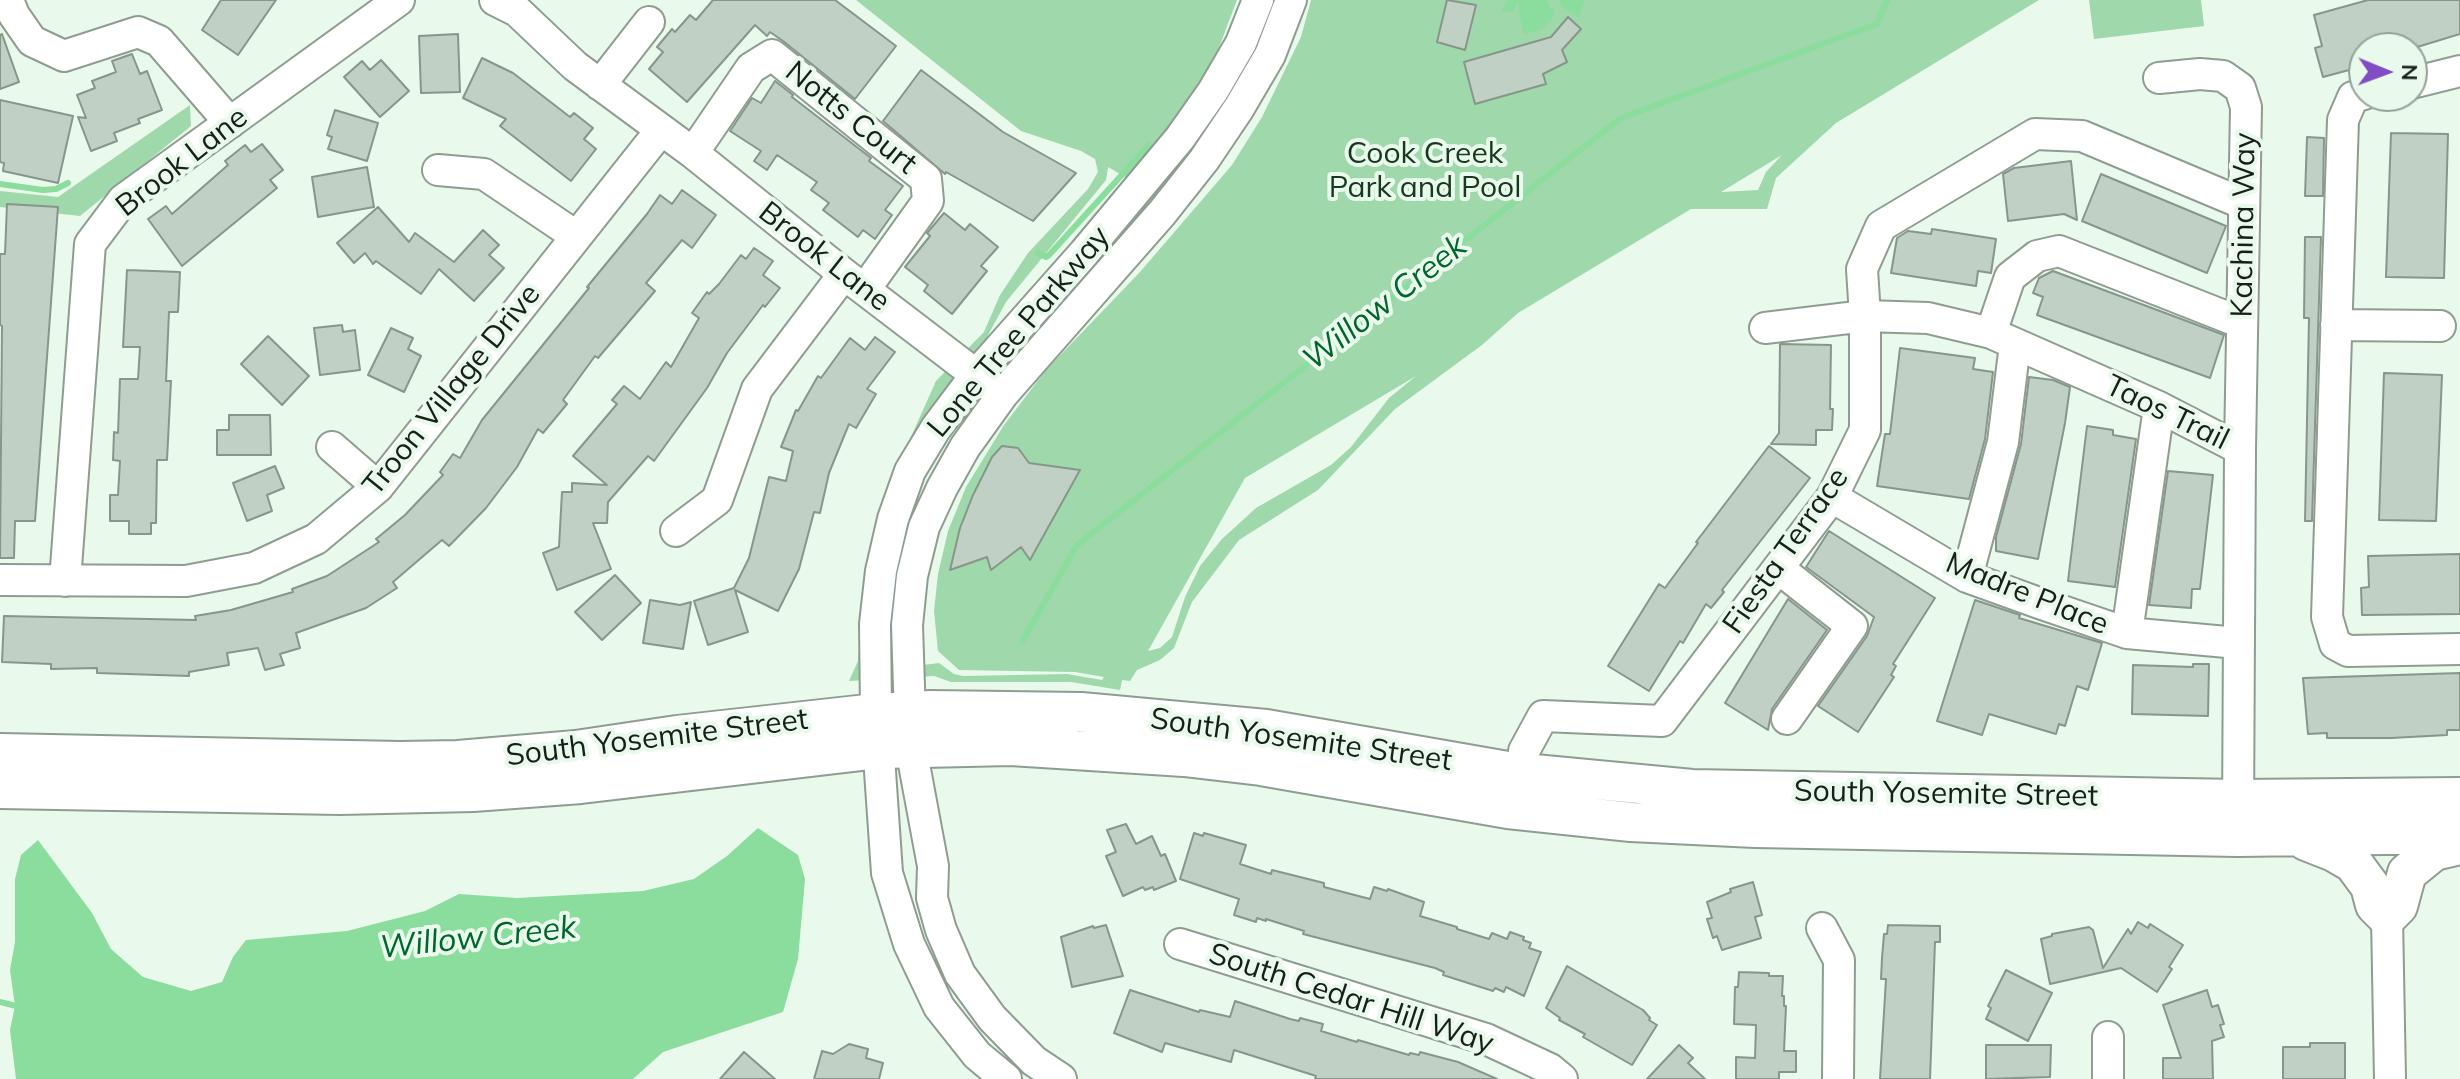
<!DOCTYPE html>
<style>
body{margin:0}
#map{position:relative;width:2460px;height:1079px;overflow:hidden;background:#e9f9ec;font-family:Mulish,sans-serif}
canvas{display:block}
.north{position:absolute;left:2348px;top:32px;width:80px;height:80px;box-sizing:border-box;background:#e9f9ec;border:2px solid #95a198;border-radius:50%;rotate:91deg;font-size:22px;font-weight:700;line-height:32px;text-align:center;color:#181e19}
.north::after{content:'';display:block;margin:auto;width:28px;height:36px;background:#814dc5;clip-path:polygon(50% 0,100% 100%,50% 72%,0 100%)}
</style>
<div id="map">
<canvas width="2460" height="1079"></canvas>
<div class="north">N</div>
</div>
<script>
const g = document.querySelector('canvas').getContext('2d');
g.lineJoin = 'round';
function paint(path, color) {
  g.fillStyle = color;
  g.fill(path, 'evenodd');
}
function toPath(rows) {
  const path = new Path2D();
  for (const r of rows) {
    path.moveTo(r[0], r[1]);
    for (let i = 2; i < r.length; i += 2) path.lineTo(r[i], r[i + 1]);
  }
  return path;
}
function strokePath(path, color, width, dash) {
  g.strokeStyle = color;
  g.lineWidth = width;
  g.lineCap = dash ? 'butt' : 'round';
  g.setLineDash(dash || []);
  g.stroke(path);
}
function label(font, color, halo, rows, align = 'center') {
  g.font = font + ' Mulish,sans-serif';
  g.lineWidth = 8;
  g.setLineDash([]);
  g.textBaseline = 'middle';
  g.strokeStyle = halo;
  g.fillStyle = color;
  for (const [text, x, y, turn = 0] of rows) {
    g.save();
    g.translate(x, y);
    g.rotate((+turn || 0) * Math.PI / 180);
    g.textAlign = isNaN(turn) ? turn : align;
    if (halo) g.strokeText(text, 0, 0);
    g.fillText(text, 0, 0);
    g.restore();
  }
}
const green = toPath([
 [856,0,1237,0,1215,58,1171,124,1127,178,1108,167,1106,180,1006,302,979,352,917,443,867,672,939,663,954,674,963,676,1067,674,1102,680,1104,677,1075,672,959,670,938,651,934,611,938,574,948,531,966,487,1004,425,1046,370,1140,272,1232,165,1262,117,1301,37,1311,0,2039,0,1836,123,1776,178,1767,209,1691,209,1518,313,1482,345,1395,409,1318,490,1239,540,1192,602,1174,648,1160,660,1137,670,1130,681,1122,680,1120,690,1071,682,951,682,934,676,849,681,858,661,865,582,884,497,936,381,984,332,1000,295,1028,253,1088,189,1098,172,1095,159,1081,151,1021,131],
 [1782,155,1766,172,1758,190,1721,192],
 [1416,376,1389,398,1351,447,1331,465,1256,508,1222,539,1200,566,1185,597,1172,637,1160,648,1148,651,1245,478],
 [2089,0,2201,0,2204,26,2094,39],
 [190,105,191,126,80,216,0,207,0,191,58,197]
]);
const water = toPath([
 [1507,0,1547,0,1550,8,1555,8,1553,17,1542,29,1524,34,1519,13,1519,4,1517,3,1512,12,1501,12],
 [1559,0,1585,0,1579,18,1561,6],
 [758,828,798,855,805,879,798,959,783,1012,663,1052,633,1079,16,1079,10,1030,15,1006,10,970,15,942,15,879,21,855,38,840,92,913,111,949,143,977,191,991,222,982,233,957,246,940,347,931,425,911,459,894,517,898,643,891,694,879,727,856]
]);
const stream = toPath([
 [0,184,43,190,56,189,68,183],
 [1038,253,1046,257,1049,255,1149,145],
 [1023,640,1077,545,1621,118,1877,24,1887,0],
 [0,1002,20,1007]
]);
const building = toPath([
 [221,0,276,0,238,55,202,30,221,0],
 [713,0,835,0,896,46,855,99,783,41,770,32,767,36,755,25,687,102,649,69,663,52,657,47,672,29,675,32,690,15,696,20,713,0],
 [1447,0,1476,5,1465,50,1437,42,1447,0],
 [2368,0,2460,0,2460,34,2414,48,2364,48,2364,66,2323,77,2315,48,2322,46,2314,15,2368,0],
 [1568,17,1581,29,1562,50,1567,62,1543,74,1546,84,1475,104,1464,62,1551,37,1568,17],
 [2,34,19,82,0,89,0,35,2,34],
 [458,34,460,92,421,93,419,36,458,34],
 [132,54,140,74,147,71,162,110,138,119,140,123,114,133,117,141,91,151,78,117,86,118,77,95,95,88,92,81,116,72,112,61,132,54],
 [482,58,513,73,570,117,574,113,593,128,584,139,596,149,571,181,500,126,506,119,463,98,482,58],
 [381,60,409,91,380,117,344,77,362,61,370,70,381,60],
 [921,70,1003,132,1076,173,1033,221,946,172,945,174,883,121,921,70],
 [775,81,793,95,792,97,871,158,869,161,903,186,885,210,892,215,875,239,863,230,858,237,823,210,829,203,811,190,817,182,777,155,767,170,754,161,761,151,730,131,752,98,761,103,775,81],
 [0,100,73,116,58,183,3,171,4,163,0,162,0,100],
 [335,110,378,123,367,161,328,149,332,137,327,135,335,110],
 [2391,133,2448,134,2444,278,2386,277,2391,133],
 [2307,137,2324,138,2323,196,2305,196,2307,137],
 [262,144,283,170,270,180,277,188,182,266,148,219,166,206,172,214,228,165,225,161,245,145,251,152,262,144],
 [2071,161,2077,220,2064,214,2008,221,2003,174,2014,168,2071,161],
 [367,167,374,207,318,217,312,177,367,167],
 [2101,174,2226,226,2207,273,2082,221,2101,174],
 [682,190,716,215,692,248,682,240,646,283,655,291,598,358,595,356,563,400,567,404,543,433,538,429,517,467,486,508,449,546,442,540,393,582,397,588,366,608,296,633,300,648,280,654,284,665,265,670,258,648,227,653,229,665,189,672,189,676,97,673,97,668,51,669,51,664,2,662,4,616,196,620,195,616,231,610,293,592,292,589,327,576,379,542,376,539,405,515,443,475,440,472,453,454,460,458,482,420,589,288,587,287,647,214,660,195,672,204,682,190],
 [7,204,58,207,35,521,15,521,14,558,0,558,2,326,0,325,0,254,5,254,7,204],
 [378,207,409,242,415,233,454,262,483,230,499,245,489,255,504,268,474,301,439,269,421,294,376,261,373,264,365,253,354,263,337,243,378,207],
 [944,213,965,230,970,224,998,247,981,266,987,271,952,314,924,291,928,285,905,267,930,236,927,233,944,213],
 [1932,229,1996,239,1991,273,1978,271,1976,286,1891,273,1897,238,1908,231,1931,234,1932,229],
 [2305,237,2321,237,2312,521,2305,521,2309,318,2304,318,2305,237],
 [754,248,773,261,763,275,780,288,765,307,763,305,727,353,707,388,654,461,648,456,608,502,607,523,593,523,611,569,557,590,543,553,559,547,562,492,572,492,572,483,607,485,573,456,617,404,612,400,624,386,640,399,666,362,671,367,699,318,692,313,707,292,709,294,719,284,741,255,746,259,754,248],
 [127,270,180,272,178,312,169,312,166,381,171,381,167,460,157,460,156,523,151,523,151,534,129,534,129,521,110,521,110,495,118,495,120,461,113,460,114,432,118,433,120,379,138,379,140,347,123,347,127,270],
 [2053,271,2224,335,2210,378,2037,315,2043,297,2033,293,2039,278,2053,271],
 [342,325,343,332,355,330,360,370,320,375,314,328,342,325],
 [391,328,413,338,408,349,421,356,404,392,368,375,391,328],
 [268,336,309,376,282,405,241,364,268,336],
 [875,337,895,352,867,389,876,394,856,428,849,424,829,473,820,513,814,512,799,569,778,611,735,590,748,632,708,645,694,601,734,588,749,558,769,477,786,481,793,451,781,447,796,410,798,411,818,376,821,378,850,338,865,350,875,337],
 [1780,344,1831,345,1830,409,1833,409,1832,430,1816,430,1816,445,1771,444,1779,433,1780,344],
 [1900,348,1975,358,1973,369,1993,372,1985,439,1969,499,1877,486,1885,434,1890,434,1900,348],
 [2384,373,2442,375,2436,521,2379,520,2384,373],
 [2029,377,2053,380,2070,387,2065,423,2038,559,1996,551,1996,537,2021,444,2029,377],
 [229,415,270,415,271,455,217,455,217,430,229,430,229,415],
 [2087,426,2113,430,2113,435,2136,439,2115,587,2068,581,2087,426],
 [1002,446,1018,448,1029,463,1080,470,1030,560,1021,547,991,570,987,557,950,570,960,528,973,495,992,457,1002,446],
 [1769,446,1810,478,1722,590,1724,592,1711,608,1706,604,1683,643,1680,641,1649,691,1608,666,1659,584,1665,588,1698,543,1696,542,1769,446],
 [275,466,284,488,267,495,272,511,247,521,233,483,275,466],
 [2168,471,2213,475,2200,589,2192,589,2191,608,2149,605,2168,471],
 [1829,531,1935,598,1893,664,1896,666,1891,675,1894,677,1858,732,1818,706,1867,636,1874,617,1806,567,1829,531],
 [2460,554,2460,614,2362,615,2361,588,2369,587,2368,556,2460,554],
 [615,575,641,603,602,640,575,612,615,575],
 [1788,599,1827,630,1772,709,1768,730,1725,703,1788,599],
 [650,600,680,605,691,602,683,649,643,643,650,600],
 [1975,600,2020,615,2019,618,2102,643,2088,690,2077,686,2065,726,2059,724,2056,734,1989,714,1982,735,1937,721,1975,600],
 [2193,664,2209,664,2208,716,2132,714,2133,665,2193,667,2193,664],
 [2460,673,2460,730,2447,730,2447,735,2391,738,2327,738,2327,733,2308,734,2303,678,2460,673],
 [1126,824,1136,844,1152,836,1161,856,1165,854,1176,881,1154,890,1153,887,1145,890,1143,887,1123,896,1106,856,1116,852,1107,830,1126,824],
 [1194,833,1203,836,1204,833,1246,845,1240,864,1271,874,1272,870,1324,883,1324,887,1370,899,1374,887,1387,891,1388,889,1424,902,1420,916,1457,927,1457,929,1489,939,1492,933,1507,939,1510,932,1524,937,1523,940,1531,943,1529,948,1541,952,1524,996,1506,987,1504,992,1495,988,1493,991,1443,975,1444,972,1435,968,1303,934,1304,931,1266,919,1266,921,1257,918,1256,922,1234,915,1239,899,1180,879,1194,833],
 [1753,882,1762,915,1755,917,1761,938,1722,950,1717,936,1713,938,1707,919,1712,918,1707,902,1731,892,1730,889,1753,882],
 [2138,922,2148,928,2150,924,2183,945,2169,967,2172,969,2157,992,2121,968,2050,984,2041,939,2052,936,2052,934,2089,927,2093,930,2103,968,2128,929,2131,934,2138,922],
 [1106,925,1123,976,1072,987,1061,937,1093,926,1094,928,1106,925],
 [1888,925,1940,926,1940,942,1935,942,1930,1079,1880,1079,1886,979,1881,979,1882,958,1884,934,1887,934,1888,925],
 [1567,966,1643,1010,1650,1018,1649,1020,1657,1025,1632,1065,1583,1037,1585,1034,1559,1020,1560,1018,1546,1008,1567,966],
 [2006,970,2052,993,2028,1041,1986,1019,1991,1008,1988,1006,2006,970],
 [1739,972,1769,973,1769,976,1783,976,1782,996,1784,996,1784,1006,1786,1006,1784,1051,1796,1051,1796,1072,1779,1072,1779,1079,1736,1079,1736,1057,1755,1058,1756,1025,1734,1024,1735,987,1738,987,1739,972],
 [1130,990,1199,1012,1200,1010,1230,1017,1235,1001,1290,1019,1299,1021,1300,1018,1323,1024,1321,1031,1357,1042,1358,1040,1409,1055,1410,1053,1419,1055,1420,1052,1458,1062,1497,1079,1315,1079,1316,1076,1234,1050,1231,1062,1165,1043,1162,1052,1114,1033,1130,990],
 [2207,990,2212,1007,2218,1005,2224,1024,2220,1025,2224,1037,2212,1041,2213,1079,2163,1079,2163,1058,2181,1058,2163,1005,2207,990],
 [2310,1043,2345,1043,2345,1079,2283,1079,2283,1047,2310,1047,2310,1043],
 [849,1044,868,1049,866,1058,883,1063,879,1079,814,1079,822,1051,833,1054,849,1044],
 [1679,1045,1693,1058,1688,1063,1705,1079,1647,1079,1679,1045],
 [1986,1045,2051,1045,2050,1077,1986,1079,1986,1045],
 [744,1052,775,1079,720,1079,744,1052]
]);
const minor = toPath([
 [8,0,14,15,32,41,64,56,138,32,159,41,230,123],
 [495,0,517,11,575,66,693,153,844,274,992,387],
 [2159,78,2200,74,2223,76,2240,88,2246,107,2240,449],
 [2412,83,2460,71],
 [600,85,649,22],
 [2364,94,2353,97,2343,120,2327,617,2335,644,2348,651,2460,649],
 [693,153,751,68,772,55,926,179,928,201,865,289],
 [438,170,484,174,576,236],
 [2336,325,2440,326],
 [1765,328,1865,316,1928,318,1991,333,2159,407,2240,449,2238,819],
 [1991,333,2010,277,2037,256,2059,251,2242,323],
 [332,447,378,487],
 [1832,497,1967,577,2039,603,2127,633,2238,643],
 [676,531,717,500,757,389,844,274],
 [1778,568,1852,626,1787,719],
 [1967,577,2003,442,2015,344],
 [0,580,186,581,254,568,316,539,378,487,661,130],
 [65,581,90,244,123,200,399,0],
 [2127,633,2159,407],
 [1524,751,1543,716,1662,721,1832,497,1865,430,1865,316,1862,269,1881,226,2035,134,2082,136,2244,204],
 [2387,917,2390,1079],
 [1822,928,1839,960,1838,1079],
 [1180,944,1486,1039,1550,1069,1562,1079],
 [1006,1079,977,1055,939,1007,909,944,887,873,876,713,875,624,881,571,893,519,910,471,936,428,975,376,1084,253,1180,138,1213,91,1241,43,1258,0],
 [1061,1079,1034,1061,992,1018,960,974,941,930,932,898,933,866,911,748,907,625,912,576,924,527,942,488,965,447,1003,394,1162,213,1204,160,1239,108,1270,55,1291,0],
 [2108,1079,2108,1037]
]);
const major = toPath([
 [0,753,400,761,458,760,576,750,677,735,876,713,931,710,1081,712,1266,729,1513,772,1692,789,2238,799,2460,797],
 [0,789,340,795,473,792,581,784,879,749,1011,746,1184,757,1261,766,1508,809,1631,822,1755,828,2238,837,2460,834],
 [2306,841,2334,852,2353,863,2370,886,2375,905,2387,917,2398,906,2407,873,2434,851,2460,845]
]);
const streetNames = [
 ["Notts Court",851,118,39],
 ["Brook Lane",182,162,-38],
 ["Kachina Way",2244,225,-89],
 ["Brook Lane",824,257,38],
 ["Lone Tree Parkway",1019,332,-50],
 ["Troon Village Drive",452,390,-51],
 ["Taos Trail",2167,413,26],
 ["Fiesta Terrace",1786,551,-55],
 ["Madre Place",2027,594,22],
 ["South Yosemite Street",657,738,-7],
 ["South Yosemite Street",1301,740,8],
 ["South Yosemite Street",1946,794,1],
 ["South Cedar Hill Way",1351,999,18]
];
const parkNames = [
 ["Cook Creek",1425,154],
 ["Park and Pool",1425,188]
];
const waterNames = [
 ["Willow Creek",1385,303,-38],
 ["Willow Creek",478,938,-6]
];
paint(green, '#9fd8aa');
paint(water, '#8add9c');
strokePath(stream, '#8add9c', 6);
paint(building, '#c1d0c4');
strokePath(building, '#87968a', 2);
strokePath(minor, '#8f9d91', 34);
strokePath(major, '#8f9d91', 42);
strokePath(minor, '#fff', 30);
strokePath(major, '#fff', 38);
label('30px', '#181e19', '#e9f9ec', streetNames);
label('30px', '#16391f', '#e9f9ec', parkNames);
label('italic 32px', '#00662c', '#e9f9ec', waterNames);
</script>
